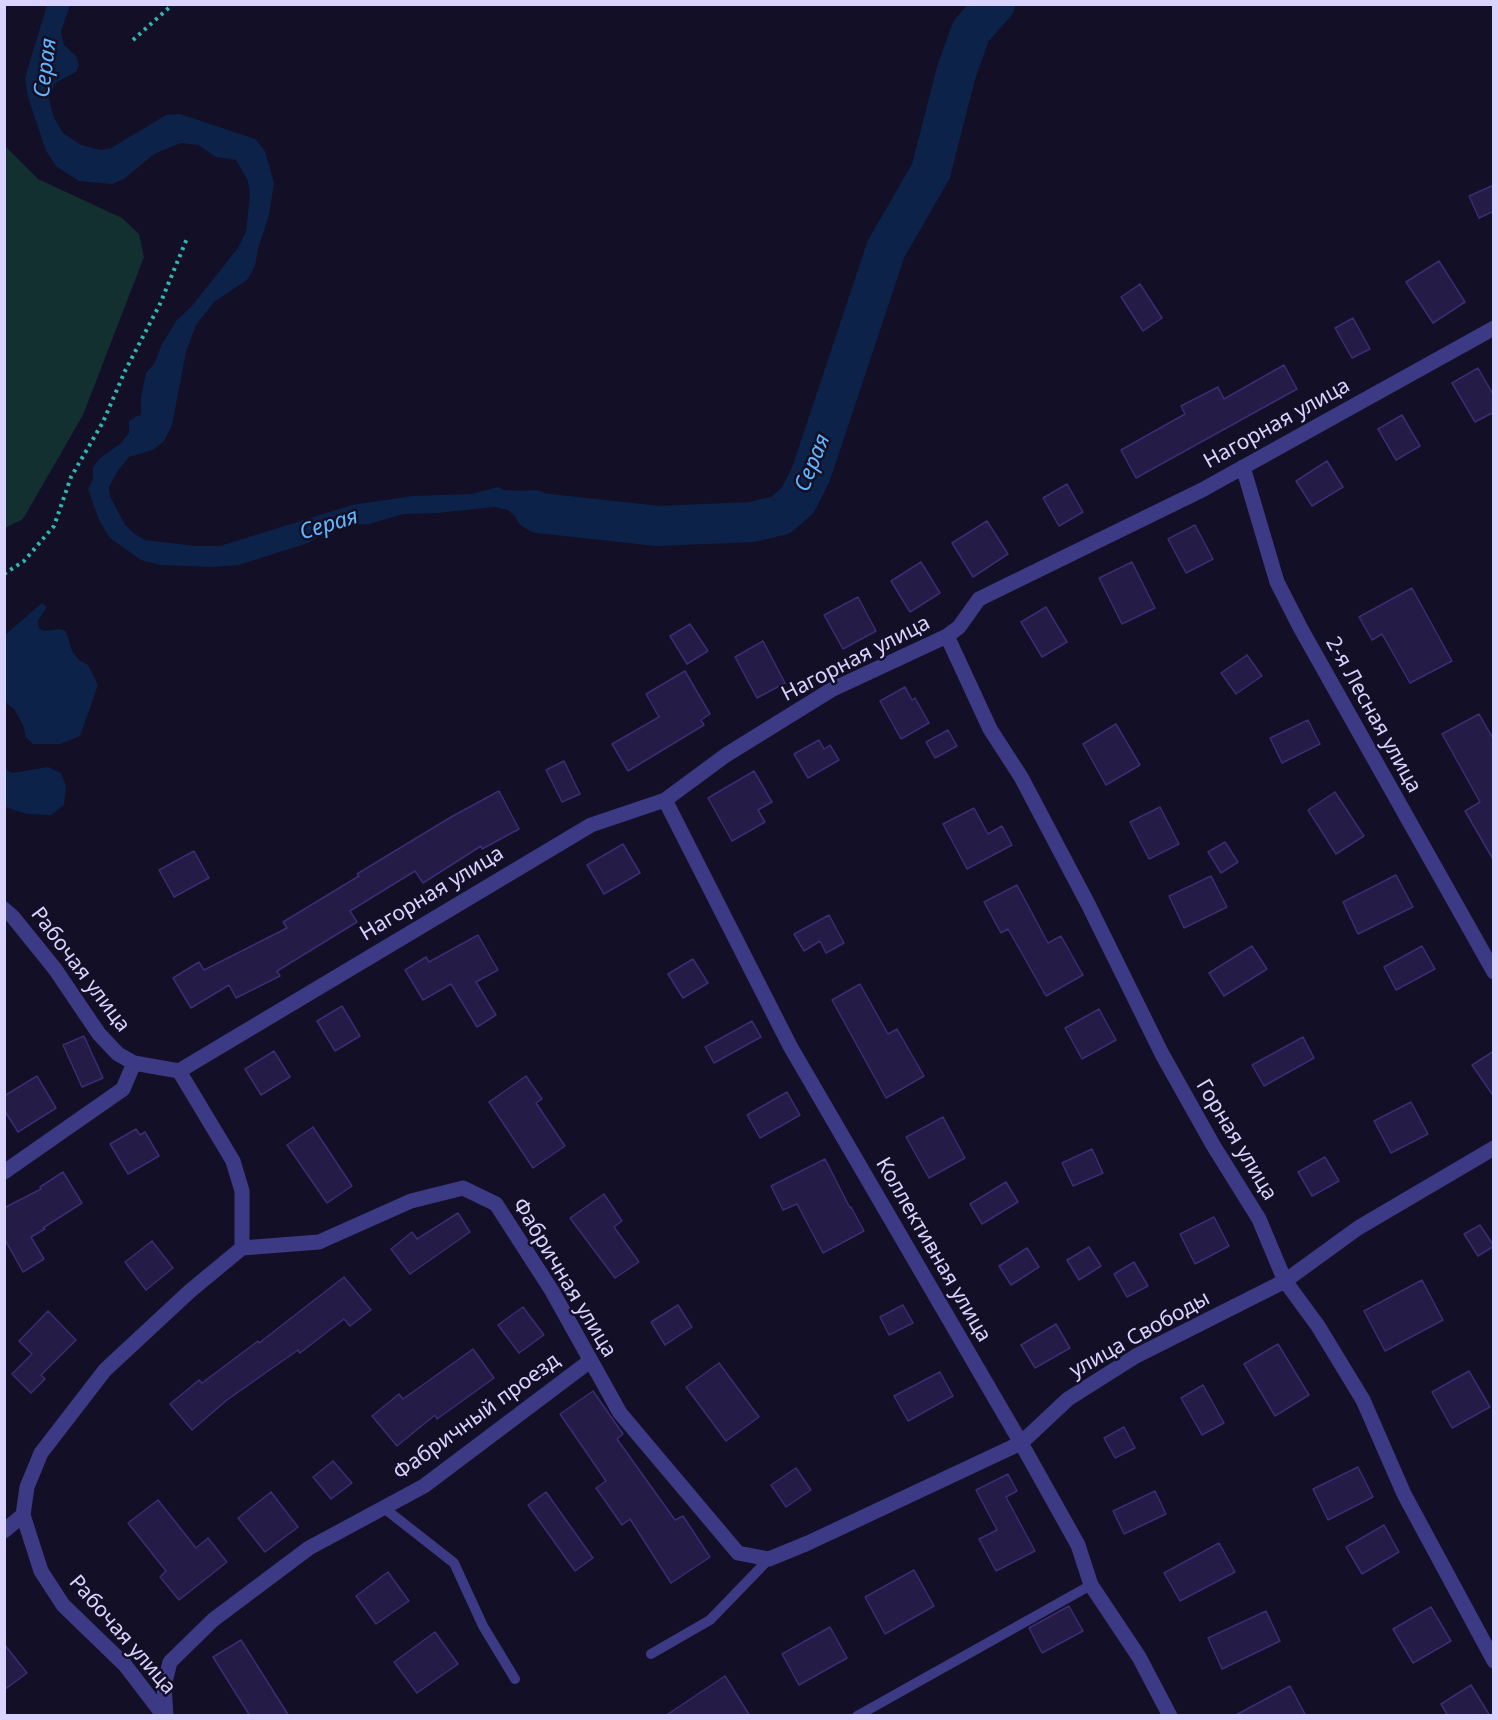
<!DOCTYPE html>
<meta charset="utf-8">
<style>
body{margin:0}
#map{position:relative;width:1498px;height:1720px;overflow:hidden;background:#130f26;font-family:"Noto Sans",sans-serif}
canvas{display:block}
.frame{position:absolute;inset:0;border:6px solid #d9d4ff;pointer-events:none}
</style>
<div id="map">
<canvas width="1498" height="1720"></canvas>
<div class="frame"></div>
</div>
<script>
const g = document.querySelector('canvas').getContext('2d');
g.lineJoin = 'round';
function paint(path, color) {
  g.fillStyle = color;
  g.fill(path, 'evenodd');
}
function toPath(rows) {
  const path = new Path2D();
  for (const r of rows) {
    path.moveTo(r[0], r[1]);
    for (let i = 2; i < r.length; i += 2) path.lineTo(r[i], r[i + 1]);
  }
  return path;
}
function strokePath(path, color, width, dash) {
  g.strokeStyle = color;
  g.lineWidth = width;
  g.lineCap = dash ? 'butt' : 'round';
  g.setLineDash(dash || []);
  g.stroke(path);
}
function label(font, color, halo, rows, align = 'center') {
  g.font = font + ' "Noto Sans",sans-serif';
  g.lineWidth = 5;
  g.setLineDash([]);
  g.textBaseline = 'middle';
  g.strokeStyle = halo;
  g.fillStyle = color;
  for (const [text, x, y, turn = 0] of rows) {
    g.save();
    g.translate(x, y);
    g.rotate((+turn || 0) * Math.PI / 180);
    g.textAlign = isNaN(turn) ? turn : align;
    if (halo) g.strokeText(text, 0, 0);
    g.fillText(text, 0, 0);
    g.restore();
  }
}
const green = toPath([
 [4,145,38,179,122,218,139,234,144,257,83,415,23,519,5,528]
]);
const water = toPath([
 [47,5,70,5,61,32,64,45,76,56,79,65,76,72,55,83,49,99,54,118,63,133,81,145,101,150,111,148,166,115,180,114,255,139,265,151,274,183,269,215,258,249,255,266,247,280,214,302,196,325,186,352,172,425,164,441,153,450,129,457,119,469,109,487,110,496,125,525,135,534,145,540,195,546,220,546,352,505,412,496,472,494,498,487,504,490,531,491,542,502,555,505,588,507,588,526,520,521,508,510,494,507,438,513,403,514,370,524,348,525,329,531,308,543,239,565,213,567,161,565,141,560,110,538,99,520,88,489,93,479,93,467,100,458,120,444,129,433,129,421,135,417,141,415,141,397,146,373,154,364,162,344,177,320,191,307,238,248,246,231,250,196,248,181,236,160,216,157,198,145,181,143,166,149,154,154,124,179,112,184,79,181,57,167,46,151,28,97,25,78],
 [42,603,47,607,38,620,39,628,44,631,60,629,66,631,72,651,79,660,88,665,98,685,80,736,60,744,33,744,26,737,23,725,14,709,5,702,5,635],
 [48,767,61,773,66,786,64,805,51,815,27,814,5,807,5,769,12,773]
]);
const river = toPath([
 [534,510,539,513,658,526,752,522,781,515,798,500,811,474,886,249,931,171,956,73,971,31,995,4]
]);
const building = toPath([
 [1494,185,1494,211,1479,218,1469,196,1494,185],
 [1439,261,1465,302,1433,323,1406,282,1439,261],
 [1140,284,1162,318,1143,331,1121,297,1140,284],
 [1353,318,1370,349,1352,358,1335,328,1353,318],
 [1284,365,1297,389,1136,478,1121,450,1185,414,1181,406,1218,387,1224,399,1284,365],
 [1478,368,1494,396,1494,412,1475,422,1452,383,1478,368],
 [1402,415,1420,446,1396,460,1378,429,1402,415],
 [1327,461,1343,487,1312,506,1296,481,1327,461],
 [1067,484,1083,512,1059,526,1043,498,1067,484],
 [987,521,1008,554,973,577,952,543,987,521],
 [1195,525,1213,559,1186,573,1168,539,1195,525],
 [921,562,940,593,910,612,891,581,921,562],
 [1132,562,1155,608,1122,624,1099,578,1132,562],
 [1412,588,1452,661,1410,683,1382,634,1372,640,1359,617,1412,588],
 [858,597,876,631,843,649,824,615,858,597],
 [1046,607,1067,642,1042,657,1021,622,1046,607],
 [690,624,708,651,687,664,670,636,690,624],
 [763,641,785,683,757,698,735,657,763,641],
 [1247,655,1262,676,1236,694,1221,673,1247,655],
 [685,671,710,714,701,720,704,725,628,771,612,744,659,717,646,694,685,671],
 [905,687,912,700,915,698,929,723,901,739,880,701,905,687],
 [1479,714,1494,740,1494,861,1465,811,1480,802,1442,734,1479,714],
 [1308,720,1320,744,1282,763,1270,738,1308,720],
 [1116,724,1140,765,1106,785,1083,744,1116,724],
 [948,730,957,746,935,758,926,742,948,730],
 [819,740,824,749,830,745,839,760,808,778,794,754,819,740],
 [564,761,580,794,562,802,546,770,564,761],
 [754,771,772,802,758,810,765,822,732,841,708,798,754,771],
 [499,791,519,829,482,849,481,846,423,883,415,871,350,911,357,922,277,971,280,976,236,998,229,985,191,1008,173,978,199,962,204,970,287,928,283,922,359,876,357,874,451,817,499,791],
 [1335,792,1364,836,1336,854,1308,810,1335,792],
 [1160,807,1179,844,1149,859,1130,822,1160,807],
 [974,808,988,834,1002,826,1012,845,967,869,943,824,974,808],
 [1225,842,1238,862,1221,873,1208,852,1225,842],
 [623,844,640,873,604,894,587,865,623,844],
 [194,851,209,878,174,897,159,870,194,851],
 [1396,875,1413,907,1358,934,1343,902,1396,875],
 [1211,876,1227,907,1184,928,1169,896,1211,876],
 [1017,885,1048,943,1061,936,1083,975,1046,996,1008,929,1001,933,984,902,1017,885],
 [829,915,844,943,826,953,820,941,804,951,794,934,829,915],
 [478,935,498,970,476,982,496,1015,477,1027,451,984,423,1000,405,970,426,957,429,962,478,935],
 [1252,946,1267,969,1224,996,1209,973,1252,946],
 [1422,946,1435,969,1396,990,1384,967,1422,946],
 [693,959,708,983,683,998,668,974,693,959],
 [860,984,888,1034,897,1029,924,1076,886,1098,832,1000,860,984],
 [342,1006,360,1036,335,1051,317,1021,342,1006],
 [1099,1009,1116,1040,1082,1059,1065,1028,1099,1009],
 [752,1021,761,1037,714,1063,705,1047,752,1021],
 [84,1036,103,1078,82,1087,63,1045,84,1036],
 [1303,1037,1314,1058,1264,1086,1252,1065,1303,1037],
 [274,1051,290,1077,261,1095,245,1069,274,1051],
 [1494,1051,1494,1097,1472,1065,1494,1051],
 [37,1076,56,1108,18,1132,4,1110,4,1096,37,1076],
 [526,1076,542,1099,536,1103,565,1146,533,1168,489,1102,526,1076],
 [787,1092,800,1115,760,1138,747,1115,787,1092],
 [1411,1102,1428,1134,1391,1153,1374,1121,1411,1102],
 [943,1117,965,1158,929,1178,906,1137,943,1117],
 [313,1127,352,1186,327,1203,287,1145,313,1127],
 [136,1129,140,1135,145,1132,159,1156,128,1174,110,1144,136,1129],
 [1092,1149,1103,1173,1073,1186,1062,1163,1092,1149],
 [1325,1157,1339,1181,1312,1196,1298,1172,1325,1157],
 [825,1159,850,1208,851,1207,864,1231,823,1253,797,1204,783,1210,771,1186,825,1159],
 [63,1172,82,1203,43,1228,45,1229,31,1237,44,1259,23,1272,4,1238,4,1208,41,1189,40,1187,63,1172],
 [1006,1182,1018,1202,982,1224,970,1204,1006,1182],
 [604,1194,622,1221,614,1227,639,1262,615,1278,570,1218,604,1194],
 [458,1213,470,1232,410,1274,391,1249,412,1232,417,1239,458,1213],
 [1214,1217,1229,1246,1195,1264,1180,1234,1214,1217],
 [1480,1225,1494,1246,1478,1256,1464,1234,1480,1225],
 [152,1241,173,1268,146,1290,125,1262,152,1241],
 [1089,1247,1101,1266,1079,1280,1067,1260,1089,1247],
 [1027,1248,1039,1267,1011,1285,999,1266,1027,1248],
 [1134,1262,1148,1286,1127,1297,1114,1274,1134,1262],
 [344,1277,371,1310,350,1326,344,1319,300,1353,298,1350,227,1400,192,1430,170,1404,199,1380,202,1383,258,1341,259,1343,344,1277],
 [1422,1280,1443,1320,1385,1351,1364,1311,1422,1280],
 [678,1305,692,1327,665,1345,651,1322,678,1305],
 [903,1305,913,1323,889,1335,880,1317,903,1305],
 [523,1307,544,1335,519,1353,498,1325,523,1307],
 [48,1311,76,1340,41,1375,45,1379,31,1393,12,1374,32,1354,19,1341,48,1311],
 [1056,1324,1070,1348,1035,1368,1021,1345,1056,1324],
 [1278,1344,1309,1395,1275,1416,1244,1364,1278,1344],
 [473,1349,494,1378,437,1419,435,1415,397,1446,372,1416,399,1394,403,1399,473,1349],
 [719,1363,759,1417,726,1441,686,1387,719,1363],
 [1469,1371,1490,1407,1452,1428,1432,1392,1469,1371],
 [940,1372,953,1396,908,1421,894,1396,940,1372],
 [1203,1385,1224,1423,1202,1435,1181,1398,1203,1385],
 [593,1391,623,1434,617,1439,675,1520,683,1516,710,1557,671,1583,630,1519,622,1525,596,1488,606,1481,560,1414,593,1391],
 [1124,1427,1135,1448,1115,1458,1104,1438,1124,1427],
 [333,1461,352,1483,331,1499,313,1477,333,1461],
 [1358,1467,1373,1497,1328,1520,1313,1489,1358,1467],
 [796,1468,811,1490,786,1507,771,1485,796,1468],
 [1008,1474,1017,1491,1006,1497,1035,1551,996,1571,979,1539,997,1530,976,1490,1008,1474],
 [1155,1491,1166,1514,1124,1534,1113,1511,1155,1491],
 [271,1492,298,1527,265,1552,238,1518,271,1492],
 [546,1492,593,1558,575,1571,528,1505,546,1492],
 [158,1500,196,1548,208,1538,227,1562,179,1600,160,1577,166,1571,128,1523,158,1500],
 [1384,1525,1399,1552,1362,1574,1346,1547,1384,1525],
 [1219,1543,1235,1572,1180,1601,1164,1573,1219,1543],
 [914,1570,934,1606,885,1634,865,1597,914,1570],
 [388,1572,409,1601,376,1624,356,1596,388,1572],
 [1069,1606,1083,1631,1042,1653,1029,1628,1069,1606],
 [1431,1607,1451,1641,1413,1663,1393,1629,1431,1607],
 [1266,1611,1280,1641,1222,1669,1208,1638,1266,1611],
 [830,1627,847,1658,799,1685,782,1654,830,1627],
 [435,1632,458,1664,417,1693,394,1662,435,1632],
 [241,1640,289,1716,250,1716,213,1657,241,1640],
 [4,1644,27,1673,4,1690,4,1644],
 [725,1676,750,1716,665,1716,725,1676],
 [1471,1685,1490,1716,1448,1716,1441,1704,1471,1685],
 [1290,1686,1306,1716,1234,1716,1290,1686]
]);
const path = toPath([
 [133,40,173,4],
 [4,574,24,561,54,526,71,477,103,422,125,371,160,304,188,236]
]);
const service = toPath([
 [384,1508,454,1563,483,1626,515,1679],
 [651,1654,710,1620,769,1559],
 [857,1716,1091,1585]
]);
const minor = toPath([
 [1243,467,1277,582,1301,629,1494,972],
 [947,636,990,729,1021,777,1088,904,1162,1054,1213,1145,1259,1219,1285,1281,1318,1326,1363,1400,1404,1494,1494,1661],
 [665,800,790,1046,1021,1443,1078,1545,1091,1585,1139,1657,1170,1716],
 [4,909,13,917,55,969,99,1034,118,1054,134,1063,179,1071,233,1161,242,1191,242,1248],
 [179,1071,591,825,665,800,726,755,831,690,947,636,959,627,979,599,1202,490,1494,328],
 [4,1172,123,1089,134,1063],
 [4,1531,23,1515],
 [164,1716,125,1665,63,1605,41,1571,23,1515,27,1487,41,1453,105,1370,190,1291,242,1248,319,1242,411,1201,463,1188,496,1204,552,1291,620,1413,738,1553,769,1559,808,1543,1021,1443,1068,1399,1136,1356,1285,1281,1358,1228,1494,1148],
 [166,1716,164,1686,170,1662,213,1620,309,1548,424,1486,590,1361]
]);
const streetNames = [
 ["Нагорная улица",1277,424,-29],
 ["Нагорная улица",856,659,-27],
 ["2-я Лесная улица",1373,715,61],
 ["Нагорная улица",432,894,-31],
 ["Рабочая улица",80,970,53],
 ["Горная улица",1236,1140,59],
 ["Коллективная улица",933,1250,60],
 ["Фабричная улица",564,1278,59],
 ["улица Свободы",1140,1335,-29],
 ["Фабричный проезд",477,1417,-36],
 ["Рабочая улица",122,1635,49]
];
const waterNames = [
 ["Серая",46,68,-83],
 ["Серая",813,463,-68],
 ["Серая",329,525,-17]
];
paint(green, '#12302f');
paint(water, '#0c2248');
strokePath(river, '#0c2248', 40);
paint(building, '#241b47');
strokePath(building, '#3b2d73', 1.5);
strokePath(path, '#2fb8b0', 4, [3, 4.5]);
strokePath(service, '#3d3a85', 10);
strokePath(minor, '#3d3a85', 15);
label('21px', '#d9d4ff', '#130f26', streetNames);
label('italic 22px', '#62b6ff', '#130f26', waterNames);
</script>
